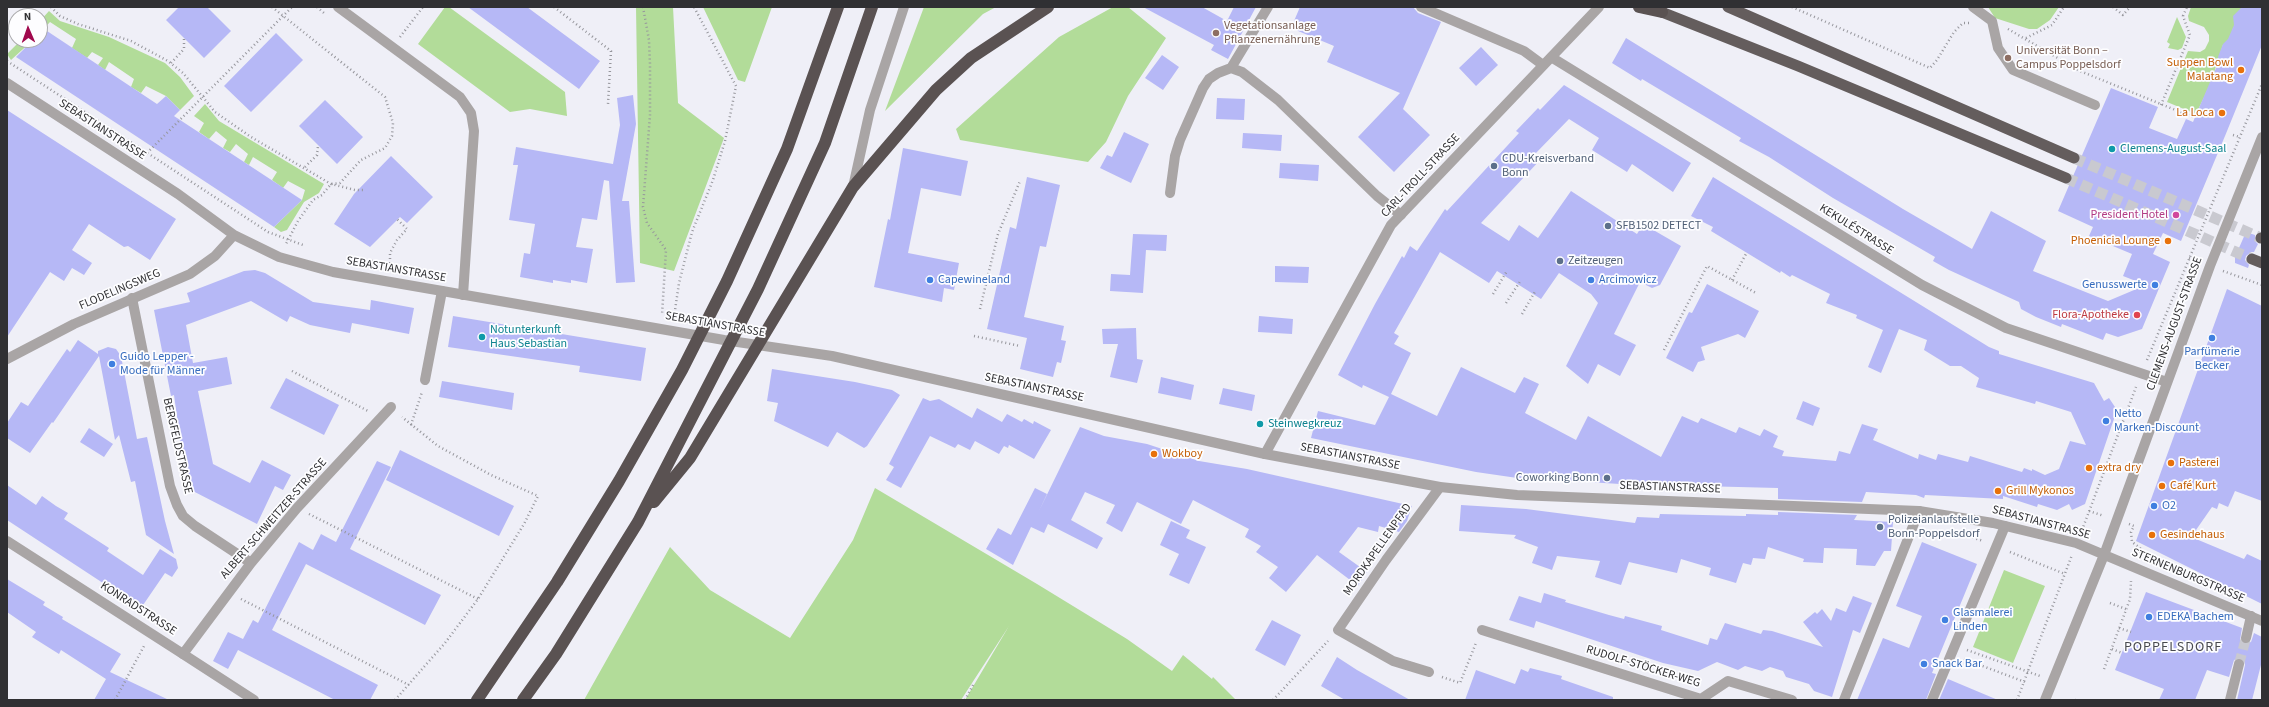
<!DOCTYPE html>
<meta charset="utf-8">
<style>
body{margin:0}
#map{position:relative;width:2269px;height:707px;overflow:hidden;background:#efeff7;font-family:"Source Sans 3",sans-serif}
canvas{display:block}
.frame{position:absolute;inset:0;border:8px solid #303033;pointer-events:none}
.north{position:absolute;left:8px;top:8px;width:40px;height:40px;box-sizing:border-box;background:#fdfdff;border:1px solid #ababad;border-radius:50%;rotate:358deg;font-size:11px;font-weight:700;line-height:16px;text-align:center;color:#303033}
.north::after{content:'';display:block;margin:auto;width:14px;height:18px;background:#a0084d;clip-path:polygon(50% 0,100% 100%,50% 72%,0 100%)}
</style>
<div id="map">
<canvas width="2269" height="707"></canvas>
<div class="frame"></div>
<div class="north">N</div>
</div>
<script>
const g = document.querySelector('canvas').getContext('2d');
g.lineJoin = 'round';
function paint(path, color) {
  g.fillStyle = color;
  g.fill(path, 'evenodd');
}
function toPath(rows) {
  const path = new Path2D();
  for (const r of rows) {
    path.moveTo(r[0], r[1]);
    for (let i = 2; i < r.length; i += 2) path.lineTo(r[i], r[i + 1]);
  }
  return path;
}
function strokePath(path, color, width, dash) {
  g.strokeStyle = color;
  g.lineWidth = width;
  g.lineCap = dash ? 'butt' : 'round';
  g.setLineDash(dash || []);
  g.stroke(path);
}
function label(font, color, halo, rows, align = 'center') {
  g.font = font + ' "Source Sans 3",sans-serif';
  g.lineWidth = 3.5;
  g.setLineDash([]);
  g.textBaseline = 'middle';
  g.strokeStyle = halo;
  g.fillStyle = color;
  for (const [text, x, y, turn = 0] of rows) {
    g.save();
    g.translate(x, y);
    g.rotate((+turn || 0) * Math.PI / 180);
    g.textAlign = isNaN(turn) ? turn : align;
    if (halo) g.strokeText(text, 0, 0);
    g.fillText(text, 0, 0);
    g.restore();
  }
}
const green = toPath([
 [445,7,449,7,565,92,567,116,530,109,510,112,418,44],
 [636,7,673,7,678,103,724,138,674,271,640,263],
 [703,7,772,7,745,82,738,80],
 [924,7,996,7,983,14,885,111],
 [1113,7,1128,7,1166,38,1128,96,1106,142,1088,162,960,140,956,129,1059,37],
 [1988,7,2059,7,2050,20,2037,29,2029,29,1995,18],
 [2191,7,2242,7,2229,39,2223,45,2210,85,2196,114,2167,102,2188,51,2200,52,2205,49,2209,41,2209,35,2204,27,2189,21,2188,16],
 [49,11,60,21,109,37,165,63,180,77,194,96,180,110,166,96,146,86,141,93,131,87,134,79,109,62,105,70,98,65,103,58,92,52,87,58,72,48,76,39,50,22,40,33,40,21],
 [2177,17,2186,37,2182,48,2178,50,2168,48,2170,44,2167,42],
 [21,40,33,40,11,60,7,54],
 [205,104,219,121,324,184,319,193,304,202,287,230,281,232,274,227,302,200,305,190,288,181,283,188,272,180,277,172,253,157,249,165,244,162,248,154,236,144,230,152,223,148,227,140,216,131,209,139,199,132,204,123,194,116],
 [875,488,1037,584,1127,639,1172,671,1183,655,1212,679,1213,677,1236,700,965,700,1009,626,961,700,584,700,670,547,710,590,790,638,853,540],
 [2004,570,2045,586,2013,663,1973,647]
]);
const building = toPath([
 [179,7,207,7,231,31,204,58,166,20],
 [468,7,527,7,600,61,579,89],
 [1143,7,1202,7,1227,21,1234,7,1256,7,1228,59,1211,50,1214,45],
 [1300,7,1413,7,1418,13,1441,22,1403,109,1430,135,1394,172,1358,137,1400,93,1327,62,1334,46,1291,28],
 [2242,7,2262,7,2262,45,2225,136,2181,241,2163,233,2153,254,2170,262,2142,329,2118,337,2106,333,2103,340,2062,324,2061,327,2036,317,2021,309,2019,302,1949,270,1933,261,1935,257,1833,198,1769,157,1739,141,1741,138,1642,79,1641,81,1612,63,1626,38,1903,209,1972,249,1991,211,2046,241,2033,271,2108,301,2146,285,2123,276,2132,254,2089,236,2093,227,2058,211,2111,88,2158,107,2149,128,2177,139,2186,119,2193,122,2219,61,2218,57,2223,44,2228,39,2234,25,2233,16],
 [44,29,157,104,166,96,180,110,174,116,302,200,274,227,16,57,33,40,40,40,40,33],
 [276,33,303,60,251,112,224,86],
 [1481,47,1498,65,1476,86,1459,68],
 [1162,55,1179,67,1163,90,1145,78],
 [1564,85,1691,163,1673,192,1632,164,1627,172,1592,150,1599,138,1569,119,1535,154,1541,159,1481,223,1509,241,1519,225,1538,238,1571,191,1637,234,1643,224,1681,246,1660,285,1652,288,1640,282,1614,334,1636,345,1620,376,1598,364,1588,384,1566,366,1598,303,1591,294,1559,273,1541,299,1497,271,1489,283,1440,252,1394,333,1399,336,1394,344,1411,353,1391,394,1437,416,1461,367,1515,393,1524,377,1539,384,1525,413,1576,440,1588,416,1661,457,1682,416,1698,423,1701,418,1736,433,1739,427,1760,436,1764,429,1778,436,1773,447,1784,451,1782,456,1836,461,1839,451,1850,454,1862,424,1878,429,1873,440,1918,459,1919,454,1936,460,1938,454,1968,462,1970,456,2022,472,2024,468,2032,471,2032,469,2045,475,2059,469,2070,441,2086,445,2071,412,2036,401,2035,404,1976,387,1979,378,1961,366,1950,366,1924,350,1927,340,1899,329,1881,373,1868,367,1883,330,1856,318,1857,315,1826,303,1830,294,1792,275,1790,277,1781,271,1780,273,1711,231,1713,227,1691,216,1713,177,1989,347,1999,351,1999,354,2094,383,2104,401,2109,398,2117,410,2085,504,2072,510,2069,504,2057,510,2038,504,2037,507,2003,496,2003,499,1925,495,1924,498,1916,495,1866,492,1862,502,1778,499,1778,488,1620,484,1539,479,1538,481,1476,472,1311,438,1318,411,1375,425,1389,397,1363,385,1362,388,1338,375,1375,304,1402,256,1404,258,1410,246,1417,251,1445,209,1447,211,1519,133,1516,131,1538,108,1540,110],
 [633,95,636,124,622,201,629,201,635,282,616,283,609,181,604,180,597,220,582,218,576,247,593,249,587,283,571,280,571,283,553,280,553,283,520,277,524,253,530,254,535,224,509,220,518,165,513,165,516,147,613,164,620,125,617,98],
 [1217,98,1245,99,1244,120,1216,119],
 [325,100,363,137,337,164,299,126],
 [7,110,176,219,150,260,128,246,124,247,89,224,72,250,92,263,84,275,72,268,64,281,50,272,7,337],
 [1124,132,1149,144,1131,183,1100,168,1107,155,1112,157],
 [1243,133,1282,135,1281,151,1242,148],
 [903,148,968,161,961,196,921,188,908,253,959,263,954,290,944,288,942,302,874,287,888,219,890,220],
 [391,156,433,197,407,223,400,217,370,247,334,224,354,194],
 [1280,163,1319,165,1318,181,1279,178],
 [1027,177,1060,185,1046,247,1040,246,1024,317,1064,326,1061,340,1066,341,1061,363,1057,362,1053,377,1020,369,1027,338,987,329,1010,227,1016,229],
 [2246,232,2255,235,2255,241,2258,244,2254,252,2251,252,2246,256,2245,260,2249,265,2248,268,2235,263,2235,257],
 [1133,234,1167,235,1166,251,1146,250,1143,293,1110,291,1111,274,1130,275],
 [1275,266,1309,267,1308,283,1275,282],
 [255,270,265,273,313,302,370,310,371,300,414,308,409,334,352,323,350,333,310,325,290,316,287,322,251,301,186,325,193,363,227,357,232,384,198,391,213,464,250,483,262,460,291,475,283,490,275,486,257,524,187,488,174,395,171,396,154,310,190,302,187,293,244,271],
 [1707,284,1759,311,1745,338,1738,334,1701,347,1705,360,1698,362,1693,372,1666,358,1689,312,1692,313],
 [2227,289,2262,306,2262,501,2235,491,2228,507,2219,503,2217,509,2212,507,2196,530,2199,532,2196,539,2244,559,2247,554,2262,561,2262,604,2136,541],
 [453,316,646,348,641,381,579,372,580,366,448,347],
 [1259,316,1293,319,1292,334,1258,332],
 [1136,328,1137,359,1143,360,1137,383,1110,377,1118,344,1103,344,1102,329],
 [78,340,98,354,98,351,108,347,116,349,121,356,137,439,147,437,165,521,174,554,146,535,135,481,131,482,119,435,115,440,99,356,53,423,52,422,30,453,7,438,7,423,21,402,28,406,67,349,70,352],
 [772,369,855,382,892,390,900,395,867,446,864,448,837,432,828,447,774,421,778,403,767,401],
 [1161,377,1194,385,1191,400,1158,393],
 [286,378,339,405,324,435,270,408],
 [442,381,514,393,512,410,439,397],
 [1223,388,1255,395,1252,411,1219,404],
 [923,398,930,401,939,399,972,418,977,408,1002,422,1007,414,1022,422,1024,419,1033,424,1034,421,1051,430,1034,459,1009,445,1008,448,1004,446,999,454,975,441,970,450,958,444,955,448,930,436,901,488,886,480,894,467,889,464],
 [1803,401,1820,408,1813,426,1796,419],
 [1080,427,1104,436,1147,444,1199,461,1247,469,1412,506,1407,521,1399,532,1379,526,1378,532,1358,527,1339,552,1367,572,1358,586,1317,555,1286,592,1269,578,1278,567,1256,552,1261,546,1245,537,1249,529,1193,500,1181,524,1137,502,1122,532,1106,523,1115,505,1085,492,1071,520,1103,538,1097,549,1048,524,1044,533,1031,527,1013,565,986,549,998,528,1011,535,1035,488,1047,494,1039,511],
 [89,428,113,444,104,457,80,442],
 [400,450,514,506,499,536,386,480],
 [377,461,391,467,350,549,441,595,425,625,306,564,272,630,378,685,370,700,335,700,238,650,228,669,213,661,228,632,243,639,253,620,258,623,299,542,313,550,321,534,336,542],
 [7,485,36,505,42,496,56,506,68,513,64,519,109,548,107,551,143,575,160,549,176,559,178,568,172,577,165,573,141,608,7,520],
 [1461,505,1526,509,1635,523,1637,517,1659,518,1660,514,1746,516,1746,514,1778,515,1778,512,1857,515,1854,520,1893,522,1891,551,1884,551,1875,566,1856,565,1857,549,1824,548,1823,563,1803,562,1804,559,1768,547,1765,559,1753,558,1751,565,1743,563,1736,583,1709,575,1711,568,1681,559,1677,573,1629,562,1621,585,1595,577,1600,561,1557,556,1552,570,1532,563,1538,547,1514,538,1516,535,1459,531],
 [1171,521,1190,530,1186,538,1206,547,1189,584,1169,575,1179,554,1160,545],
 [1922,542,1977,564,1932,673,1936,674,1926,700,1857,700,1883,638,1909,648,1922,616,1896,606],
 [7,579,45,602,43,605,63,617,62,619,121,654,110,672,169,700,94,700,106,679,61,650,59,654,32,637,36,632,7,612],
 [2146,592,2242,628,2240,640,2244,644,2251,642,2254,633,2262,637,2262,661,2252,700,2237,700,2245,665,2244,660,2240,658,2234,660,2229,677,2207,670,2195,700,2159,700,2164,689,2115,670],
 [1544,593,1566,600,1565,602,1609,615,1624,619,1625,616,1662,626,1661,630,1708,645,1710,638,1717,640,1725,623,1761,634,1763,630,1772,631,1823,647,1803,622,1815,612,1817,614,1822,609,1831,621,1836,608,1846,612,1853,596,1872,603,1860,633,1853,630,1832,697,1814,691,1809,684,1786,677,1783,671,1770,667,1762,671,1745,666,1738,670,1717,662,1698,671,1663,663,1536,621,1534,628,1509,620,1519,596,1541,603],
 [1272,620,1301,635,1285,666,1255,650],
 [1337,657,1357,670,1410,700,1345,700,1321,686],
 [1530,668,1562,676,1561,679,1613,697,1613,700,1465,700,1476,670,1515,684,1521,669,1528,672],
 [1948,679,1998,700,1939,700]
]);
const minorTunnel = toPath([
 [2239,664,2246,638]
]);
const trunkTunnel = toPath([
 [2074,158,2261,238],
 [2066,178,2252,259]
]);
const path = toPath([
 [51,7,60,16,78,24,131,41,168,61,183,73,215,112,251,137,331,184,355,190,364,190],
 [272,7,385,97,393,123,392,136,385,148,361,160,340,183,331,184,322,195,313,200,298,221,286,244],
 [317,7,324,13],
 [554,7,611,51,608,104],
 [643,7,649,40,650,64,650,115,643,207,647,223,666,250,662,315],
 [1792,7,1930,68,1937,60,1954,32,1963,23,1969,23],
 [2113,7,2123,15,2130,7],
 [20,16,29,7],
 [7,29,16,20],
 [2008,29,2080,71,2195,118],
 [400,37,423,7],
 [2026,38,2052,25,2064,7],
 [7,61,268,232,303,245],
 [171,63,184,49,184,38],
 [2161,105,2190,35,2183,16,2187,7],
 [2233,135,2240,137],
 [147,153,292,7],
 [305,167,317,155,318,146],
 [2189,258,2198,261],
 [372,261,390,264],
 [390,267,390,253,397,240,407,229,397,219],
 [2223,271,2262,285],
 [1732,280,1747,252],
 [1493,294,1507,271],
 [1506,303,1521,280],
 [980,309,998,234,1020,181],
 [1522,314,1536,290],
 [674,317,679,283,692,232,713,180,725,141,736,86,694,7],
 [974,336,1020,346],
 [1664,350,1707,266,1756,293],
 [2147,360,2262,84],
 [292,371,368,411],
 [411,425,422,392],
 [2089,511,2104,516],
 [309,514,478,599],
 [2129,524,2134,526,2131,532,2132,542,2140,548,2138,554],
 [2082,530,2136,387],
 [1965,535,1983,541],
 [2010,552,2065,574],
 [241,599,409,685],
 [2110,603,2126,609],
 [2119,628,2131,632],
 [2112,649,2122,653],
 [1967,650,2040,676],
 [1964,659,2025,682],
 [2104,669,2130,599,2131,581],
 [1442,677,1460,683,1476,643],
 [115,700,144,646],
 [395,700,445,643,478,599,524,524,538,496,491,475,438,446,402,417],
 [965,700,973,685],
 [1273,700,1328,641],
 [2017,700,2072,555],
 [2076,700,2077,697]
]);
const service = toPath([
 [1421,7,1524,51,1543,65],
 [1973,7,1992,21,1998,48,2013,70,2095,105],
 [1231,68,1268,7],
 [853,187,870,110,904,7],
 [1170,193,1175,156,1180,140,1203,88,1209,79,1218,73,1231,68,1242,72,1278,100,1377,196,1401,215],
 [425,380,442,291],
 [183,654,254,700],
 [1932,700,2005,526]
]);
const minor = toPath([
 [338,7,460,97,471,113,474,131,463,295],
 [1551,57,1922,285,2006,328,2167,382],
 [132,298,170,486,177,505,183,516,195,526,251,563],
 [1265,454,1391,225,1599,7],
 [7,541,183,654,251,563,297,508,391,407],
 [1482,630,1701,699,1728,681,1792,700],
 [2246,638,2251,616],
 [1429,672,1393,661,1338,630,1386,560,1440,487],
 [1844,700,1919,511],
 [2230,700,2239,664]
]);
const tertiary = toPath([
 [7,83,178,194,234,235,279,257,333,272,724,340,832,356,1265,454,1440,487,1517,495,1919,511,1993,523,2076,543,2262,621],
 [7,359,74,324,190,274,215,256,234,235],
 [2045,700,2104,555,2210,266,2262,137]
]);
const trunk = toPath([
 [1728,7,2074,158],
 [1654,9,1798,66,2066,178],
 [2261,238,2262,238],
 [2252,259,2262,263]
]);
const motorway = toPath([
 [1639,7,1662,12],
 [654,502,690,458,853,187,936,90,971,58,1048,7],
 [477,700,557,582,619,481,682,370,727,281,787,149,838,7],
 [523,700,556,654,638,522,758,289,825,143,872,7]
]);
const markers = [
 [1216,33,4,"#8d6e63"],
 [2008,58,4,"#8d6e63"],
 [2241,70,4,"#e8710a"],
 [2222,113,4,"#e8710a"],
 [2112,149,4,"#0f9aa8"],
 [1494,166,4,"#5c6f8a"],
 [2176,215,4,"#d1479c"],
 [1608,226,4,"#5c6f8a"],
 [2168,241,4,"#e8710a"],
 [1560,261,4,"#5c6f8a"],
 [930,280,4,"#3f7fe0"],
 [1591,280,4,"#3f7fe0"],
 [2155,285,4,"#3f7fe0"],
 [2137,315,4,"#e0444e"],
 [482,337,4,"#0f9aa8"],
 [2212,338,4,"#3f7fe0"],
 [112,364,4,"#3f7fe0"],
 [2106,421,4,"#3f7fe0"],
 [1260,424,4,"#0f9aa8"],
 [1154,454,4,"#e8710a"],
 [2171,463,4,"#e8710a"],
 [2089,468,4,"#e8710a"],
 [1607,478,4,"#5c6f8a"],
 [2162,486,4,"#e8710a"],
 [1998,491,4,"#e8710a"],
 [2154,506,4,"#3f7fe0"],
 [1880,527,4,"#5c6f8a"],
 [2152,535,4,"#e8710a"],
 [2149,617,4,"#3f7fe0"],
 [1945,620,4,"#3f7fe0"],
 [1924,664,4,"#3f7fe0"]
];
const educationNames = [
 ["Vegetationsanlage",1224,26],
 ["Pflanzenernährung",1224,40],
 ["Universität Bonn –",2016,51],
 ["Campus Poppelsdorf",2016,65]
];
const foodNames = [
 ["Suppen Bowl",2233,63,"right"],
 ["Malatang",2233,77,"right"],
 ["La Loca",2214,113,"right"],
 ["Phoenicia Lounge",2160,241,"right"],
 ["Wokboy",1162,454],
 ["Pasterei",2179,463],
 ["extra dry",2097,468],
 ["Café Kurt",2170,486],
 ["Grill Mykonos",2006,491],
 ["Gesindehaus",2160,535]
];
const streetNames = [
 ["SEBASTIANSTRASSE",102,130,33],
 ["CARL-TROLL-STRASSE",1421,176,-47],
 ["KEKULÉSTRASSE",1856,230,32],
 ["SEBASTIANSTRASSE",396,270,10],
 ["FLODELINGSWEG",120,290,-23],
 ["CLEMENS-AUGUST-STRASSE",2175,324,-70],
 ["SEBASTIANSTRASSE",715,325,10],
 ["SEBASTIANSTRASSE",1034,388,12],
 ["BERGFELDSTRASSE",177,446,77],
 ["SEBASTIANSTRASSE",1350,457,11],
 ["SEBASTIANSTRASSE",1670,488,2],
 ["ALBERT-SCHWEITZER-STRASSE",274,519,-49],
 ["SEBASTIANSTRASSE",2041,523,15],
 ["MORDKAPELLENPFAD",1378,550,-55],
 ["STERNENBURGSTRASSE",2188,576,23],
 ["KONRADSTRASSE",138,609,33],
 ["RUDOLF-STÖCKER-WEG",1643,667,17]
];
const cultureNames = [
 ["Clemens-August-Saal",2120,149],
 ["Notunterkunft",490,330],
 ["Haus Sebastian",490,344],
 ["Steinwegkreuz",1268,424]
];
const serviceNames = [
 ["CDU-Kreisverband",1502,159],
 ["Bonn",1502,173],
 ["SFB1502 DETECT",1616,226],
 ["Zeitzeugen",1568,261],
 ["Coworking Bonn",1599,478,"right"],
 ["Polizeianlaufstelle",1888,520],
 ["Bonn-Poppelsdorf",1888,534]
];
const hotelNames = [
 ["President Hotel",2168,215]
];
const shopNames = [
 ["Capewineland",938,280],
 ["Arcimowicz",1599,280],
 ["Genusswerte",2147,285,"right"],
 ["Parfümerie",2212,352,"center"],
 ["Becker",2212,366,"center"],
 ["Guido Lepper -",120,357],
 ["Mode für Männer",120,371],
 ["Netto",2114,414],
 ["Marken-Discount",2114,428],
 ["O2",2162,506],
 ["Glasmalerei",1953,613],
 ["Linden",1953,627],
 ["EDEKA Bachem",2157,617],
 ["Snack Bar",1932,664]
];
const healthNames = [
 ["Flora-Apotheke",2129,315]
];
const quarterNames = [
 ["POPPELSDORF",2173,648]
];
paint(green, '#b2dc99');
paint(building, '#b6b8f6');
strokePath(minorTunnel, '#c9c9d0', 10, [10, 5]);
strokePath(trunkTunnel, '#c9c9d0', 11, [11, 5.5]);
strokePath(path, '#96969c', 2.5, [1, 3]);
strokePath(service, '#a9a5a5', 10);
strokePath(minor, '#a9a5a5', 10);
strokePath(tertiary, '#a9a5a5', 10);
strokePath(trunk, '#645d5d', 11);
strokePath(motorway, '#5a5252', 12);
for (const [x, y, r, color] of markers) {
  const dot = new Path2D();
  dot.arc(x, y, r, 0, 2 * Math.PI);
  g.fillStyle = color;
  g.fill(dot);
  strokePath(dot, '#fdfdff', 1.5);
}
label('12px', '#785e54', '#fdfdff', educationNames, 'left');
label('12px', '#c56008', '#fdfdff', foodNames, 'left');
label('12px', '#303033', '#fdfdff', streetNames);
label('12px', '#0d838f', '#fdfdff', cultureNames, 'left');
label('12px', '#4e5e75', '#fdfdff', serviceNames, 'left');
label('12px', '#b23c85', '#fdfdff', hotelNames, 'right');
label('12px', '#366cbe', '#fdfdff', shopNames, 'left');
label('12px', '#be3a42', '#fdfdff', healthNames, 'right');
g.letterSpacing = '1px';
label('14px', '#494a50', '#fdfdff', quarterNames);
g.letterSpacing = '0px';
</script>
